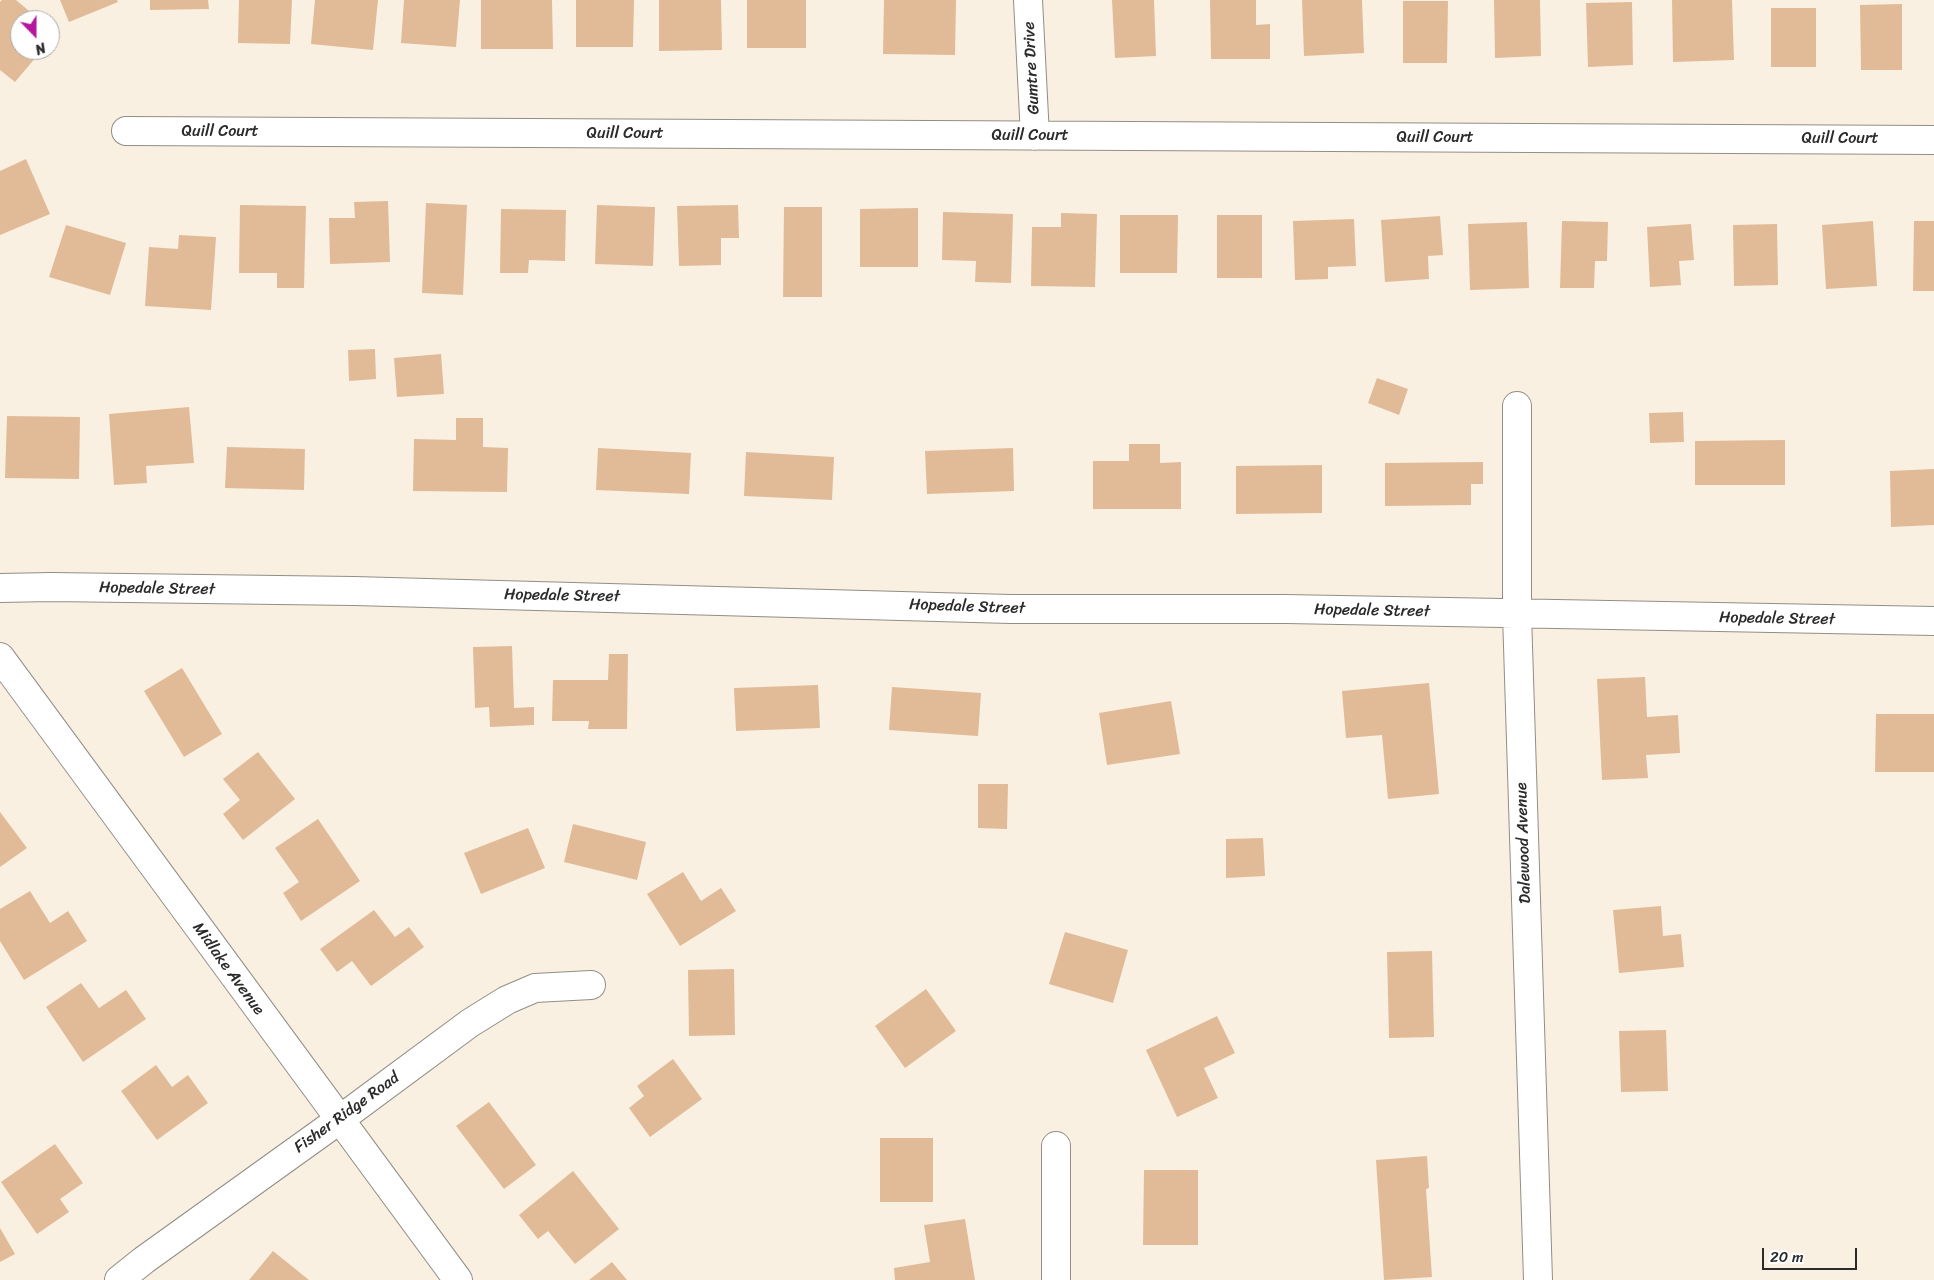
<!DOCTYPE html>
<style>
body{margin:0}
#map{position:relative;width:1934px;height:1280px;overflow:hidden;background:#f9f0e2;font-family:Sriracha,sans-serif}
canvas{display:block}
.north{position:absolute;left:10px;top:10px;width:50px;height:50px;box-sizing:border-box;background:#fff;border:1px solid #aaa;border-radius:50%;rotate:158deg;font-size:14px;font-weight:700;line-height:20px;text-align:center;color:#2b2b2b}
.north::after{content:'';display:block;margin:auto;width:18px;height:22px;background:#b5179e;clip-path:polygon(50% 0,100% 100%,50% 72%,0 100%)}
.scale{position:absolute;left:1762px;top:1248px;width:95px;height:22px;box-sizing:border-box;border:2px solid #2b2b2b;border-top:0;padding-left:6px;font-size:15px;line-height:18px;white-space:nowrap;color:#2b2b2b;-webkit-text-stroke:4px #fff;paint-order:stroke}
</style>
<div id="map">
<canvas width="1934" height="1280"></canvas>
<div class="north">N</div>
<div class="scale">20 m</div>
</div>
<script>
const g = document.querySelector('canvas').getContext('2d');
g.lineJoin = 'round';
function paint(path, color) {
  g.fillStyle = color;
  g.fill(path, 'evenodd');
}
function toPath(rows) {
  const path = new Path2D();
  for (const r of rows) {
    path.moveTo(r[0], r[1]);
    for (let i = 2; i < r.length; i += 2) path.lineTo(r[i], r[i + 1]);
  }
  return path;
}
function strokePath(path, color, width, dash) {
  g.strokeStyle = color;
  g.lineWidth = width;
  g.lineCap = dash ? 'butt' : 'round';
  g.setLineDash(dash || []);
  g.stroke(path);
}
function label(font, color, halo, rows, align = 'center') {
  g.font = font + ' Sriracha,sans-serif';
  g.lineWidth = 4;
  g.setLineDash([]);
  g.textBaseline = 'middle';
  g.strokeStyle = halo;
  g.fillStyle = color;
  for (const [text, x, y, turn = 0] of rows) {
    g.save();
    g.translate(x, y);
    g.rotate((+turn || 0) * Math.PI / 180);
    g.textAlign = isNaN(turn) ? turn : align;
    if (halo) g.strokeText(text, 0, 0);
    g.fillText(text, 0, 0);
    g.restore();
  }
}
const building = toPath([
 [2,0,16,0,40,20,20,20,20,50,42,50,15,82,0,70,0,2],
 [60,0,117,0,118,2,69,22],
 [150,0,208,0,209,9,150,10],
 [239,0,292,0,290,44,238,43],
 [315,0,378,0,373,50,311,44],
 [404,0,460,0,456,47,401,43],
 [481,0,552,0,553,49,481,49],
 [576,0,634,0,633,47,576,47],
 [659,0,721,0,722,50,659,51],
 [747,0,806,0,806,48,747,48],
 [884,0,956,0,955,55,883,54],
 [1112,0,1154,0,1156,56,1115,58],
 [1210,0,1256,0,1256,25,1270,24,1270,59,1211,59],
 [1302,0,1362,0,1364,53,1304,56],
 [1494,0,1540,0,1541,56,1495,58],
 [1672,0,1732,0,1734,60,1673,62],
 [1403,1,1448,1,1447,63,1403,63],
 [1632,2,1633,65,1588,67,1586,3],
 [1902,4,1902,70,1861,70,1860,5],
 [1771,8,1816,8,1816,67,1771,67],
 [26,159,50,214,0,235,0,171],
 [388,201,390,262,330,264,329,218,355,218,354,202],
 [426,203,467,205,463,295,422,293],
 [240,205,306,206,304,288,277,288,277,273,239,273],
 [597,205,655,207,653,266,595,264],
 [738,205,739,238,721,238,721,265,679,266,677,206],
 [784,207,822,207,822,297,783,297],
 [918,208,918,267,860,267,860,209],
 [501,209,566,210,565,261,529,260,528,273,500,273],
 [943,212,1013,214,1011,283,975,282,976,261,942,260],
 [1061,213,1097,214,1095,287,1031,286,1032,227,1061,227],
 [1120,215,1178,215,1177,273,1120,273],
 [1217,215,1262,215,1262,278,1217,278],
 [1440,216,1443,255,1428,256,1429,279,1385,282,1381,220],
 [1354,219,1356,266,1328,267,1328,279,1295,280,1293,221],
 [1562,221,1608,222,1607,261,1595,261,1594,288,1560,288],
 [1873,221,1877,286,1826,289,1822,225],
 [1914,221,1934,221,1934,291,1913,291],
 [1527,222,1529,288,1470,290,1468,224],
 [1691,224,1694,260,1679,261,1681,285,1650,287,1647,227],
 [1777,224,1778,285,1734,286,1733,225],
 [66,225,126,243,110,295,49,277],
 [179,235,216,237,211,310,145,306,149,247,178,249],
 [375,349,376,379,349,381,348,350],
 [441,354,444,394,397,397,394,358],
 [1377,378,1408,389,1399,415,1368,403],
 [189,407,194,463,146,466,147,483,114,485,109,414],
 [1683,412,1684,442,1650,443,1649,413],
 [7,416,80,417,79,479,5,478],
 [456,418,483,418,483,447,508,448,507,492,413,491,414,439,456,440],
 [1785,440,1785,485,1695,485,1695,441],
 [1129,444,1160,444,1160,463,1181,462,1181,509,1093,509,1093,461,1129,461],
 [227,447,305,449,304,490,225,488],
 [598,448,691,453,689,494,596,490],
 [1013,448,1014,491,927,494,925,451],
 [746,452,834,457,832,500,744,496],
 [1483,462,1483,484,1471,484,1471,505,1385,506,1385,463],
 [1322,465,1322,513,1236,514,1236,466],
 [1934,469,1934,525,1891,527,1890,471],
 [512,646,514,708,534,707,534,725,490,727,489,707,475,708,473,647],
 [609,654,628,654,627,729,588,729,589,721,552,721,553,680,608,680],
 [182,668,222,734,184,757,144,691],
 [1645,677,1647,717,1678,715,1680,753,1646,755,1648,778,1602,780,1597,679],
 [1429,683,1439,794,1388,799,1382,735,1346,738,1342,691],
 [818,685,820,728,736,731,734,688],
 [892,687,981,693,978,736,889,730],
 [1171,701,1180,754,1107,765,1099,713],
 [1876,714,1934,714,1934,772,1875,772],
 [258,752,295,799,243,840,223,814,240,800,223,779],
 [978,784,1008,784,1007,829,978,828],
 [0,812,27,848,0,867],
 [318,819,360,881,301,921,283,893,299,882,275,848],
 [573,824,646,842,637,880,564,862],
 [528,828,545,868,481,894,464,853],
 [1263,838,1265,876,1226,878,1226,839],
 [683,872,701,901,721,888,736,911,680,946,647,894],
 [30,891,50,923,68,911,87,941,24,980,0,941,0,909],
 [1661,906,1663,936,1681,934,1684,967,1619,973,1613,910],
 [374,910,395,937,409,927,424,947,371,986,352,961,337,972,320,949],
 [1065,932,1128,950,1113,1003,1049,984],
 [1432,951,1434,1037,1389,1038,1387,952],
 [734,969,735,1035,689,1036,688,970],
 [81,983,99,1008,126,990,146,1019,83,1062,46,1007],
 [926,989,956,1031,905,1068,875,1026],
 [1217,1016,1235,1053,1204,1068,1218,1098,1177,1117,1146,1050],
 [1666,1030,1668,1091,1621,1092,1619,1031],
 [673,1059,702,1099,650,1137,629,1108,644,1096,637,1086],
 [156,1065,172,1087,188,1075,208,1103,157,1140,121,1091],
 [489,1102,536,1165,504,1189,456,1126],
 [880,1138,933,1138,933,1202,880,1202],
 [55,1144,83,1183,60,1199,69,1212,37,1234,1,1182],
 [1427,1156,1429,1188,1426,1189,1432,1277,1384,1280,1376,1160],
 [1144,1170,1198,1170,1198,1245,1143,1245],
 [573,1171,619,1229,575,1264,548,1231,538,1239,519,1215],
 [965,1219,975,1280,895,1280,894,1268,930,1262,924,1225],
 [0,1228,15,1254,0,1262],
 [273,1251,309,1280,249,1280],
 [612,1262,627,1280,589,1280]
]);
const minor = toPath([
 [1028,0,1035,136],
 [126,131,1934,140],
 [1517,406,1517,614,1538,1280],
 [0,588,51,587,354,591,1010,609,1286,609,1934,621],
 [0,657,458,1280],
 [1056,1146,1056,1280],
 [119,1280,144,1260,339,1120,470,1023,507,1000,535,988,591,985]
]);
const streetNames = [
 ["Gumtre Drive",1032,68,-93],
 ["Quill Court",220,132],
 ["Quill Court",625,134],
 ["Quill Court",1030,136],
 ["Quill Court",1435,138],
 ["Quill Court",1840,139],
 ["Hopedale Street",157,589,1],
 ["Hopedale Street",562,596,1],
 ["Hopedale Street",967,607,2],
 ["Hopedale Street",1372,611,1],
 ["Hopedale Street",1777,619,1],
 ["Dalewood Avenue",1524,843,-92],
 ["Midlake Avenue",228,969,54],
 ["Fisher Ridge Road",347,1113,-36]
];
paint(building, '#e1bb97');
strokePath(minor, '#928e86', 30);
strokePath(minor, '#fff', 28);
label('16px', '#2b2b2b', '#fff', streetNames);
</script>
